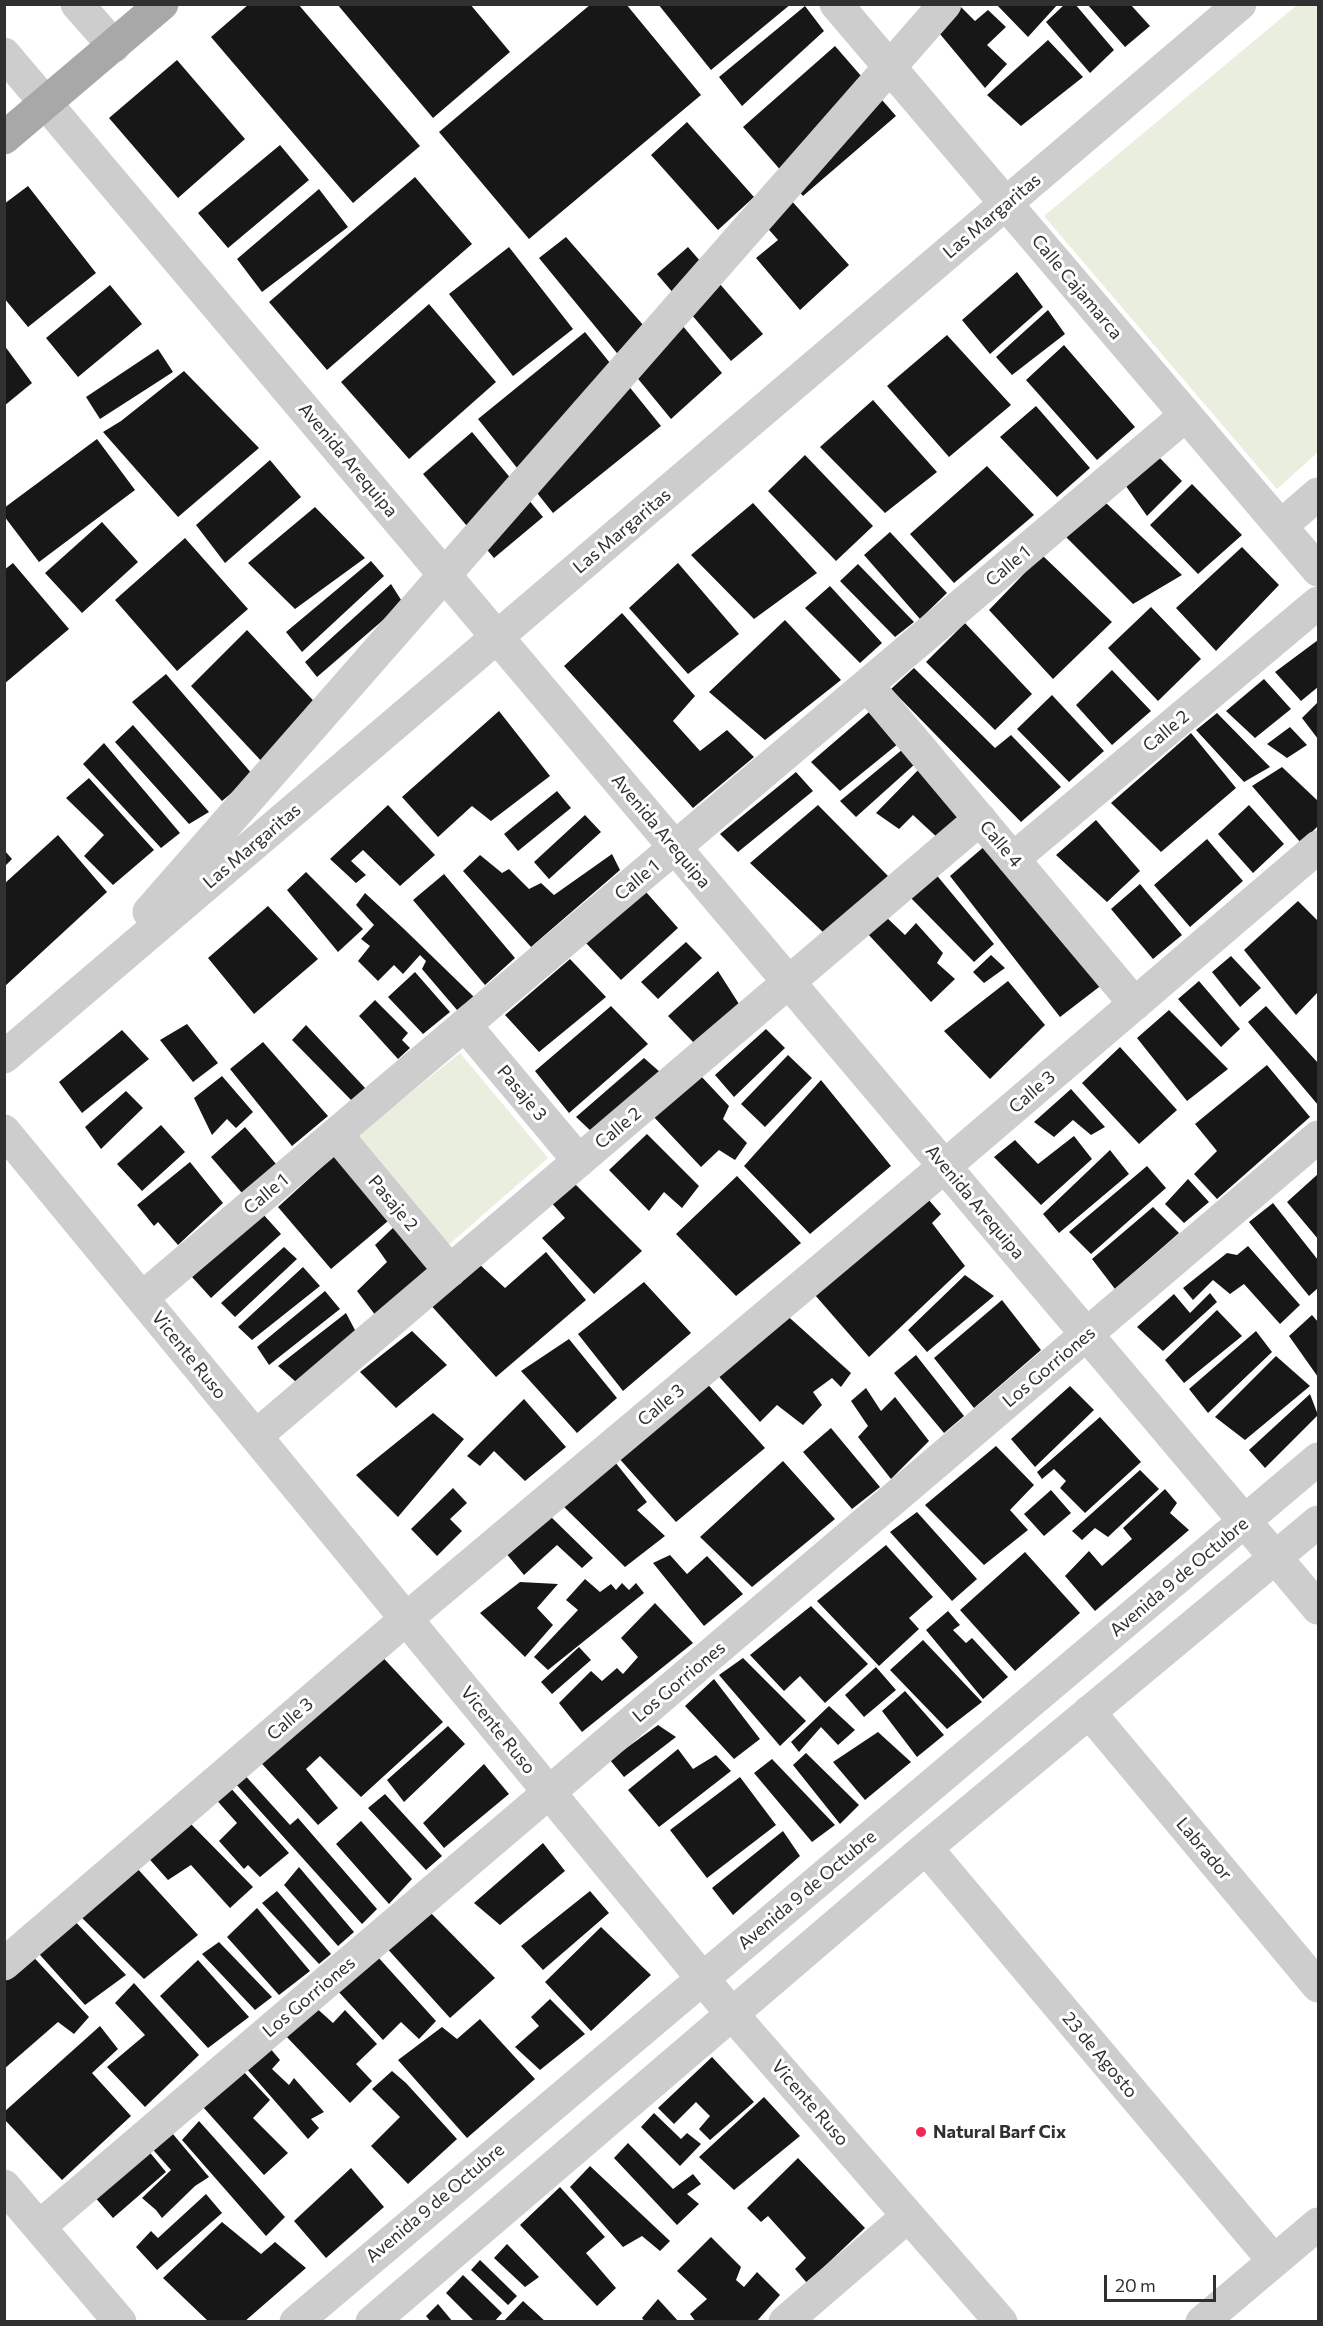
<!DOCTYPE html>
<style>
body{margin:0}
#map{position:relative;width:1323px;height:2326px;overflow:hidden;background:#fff;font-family:Commissioner,sans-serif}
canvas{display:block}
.frame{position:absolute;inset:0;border:6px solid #303030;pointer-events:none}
.scale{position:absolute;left:1104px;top:2275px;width:112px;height:27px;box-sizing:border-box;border:3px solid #303030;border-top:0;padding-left:8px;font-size:18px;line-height:21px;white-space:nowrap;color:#303030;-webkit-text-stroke:4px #fff;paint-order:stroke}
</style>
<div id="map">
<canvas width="1323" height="2326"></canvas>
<div class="frame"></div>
<div class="scale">20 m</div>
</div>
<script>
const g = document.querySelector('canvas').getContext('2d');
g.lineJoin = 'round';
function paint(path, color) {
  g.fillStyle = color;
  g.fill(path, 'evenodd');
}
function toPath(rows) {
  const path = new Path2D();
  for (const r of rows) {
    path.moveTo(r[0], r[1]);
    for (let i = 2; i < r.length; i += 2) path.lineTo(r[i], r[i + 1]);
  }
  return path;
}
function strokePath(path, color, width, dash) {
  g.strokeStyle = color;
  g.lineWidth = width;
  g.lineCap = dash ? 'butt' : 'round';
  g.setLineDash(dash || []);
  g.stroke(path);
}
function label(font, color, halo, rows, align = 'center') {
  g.font = font + ' Commissioner,sans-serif';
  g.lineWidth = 6;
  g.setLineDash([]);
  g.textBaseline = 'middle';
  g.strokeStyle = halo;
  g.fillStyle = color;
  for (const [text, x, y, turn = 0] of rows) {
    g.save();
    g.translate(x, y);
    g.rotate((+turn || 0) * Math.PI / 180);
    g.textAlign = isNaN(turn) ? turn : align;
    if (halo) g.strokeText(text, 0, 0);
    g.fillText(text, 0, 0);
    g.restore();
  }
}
const green = toPath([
 [1297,5,1318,5,1318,452,1277,489,1044,216],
 [460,1053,548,1158,445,1248,357,1136]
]);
const building = toPath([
 [249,4,298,4,420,146,353,203,211,37],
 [337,4,470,4,510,52,433,118],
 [591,4,626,4,701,95,529,239,439,132],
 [658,4,791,4,711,70],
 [996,4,1058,4,1028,37],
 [1065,4,1075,4,1114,50,1090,73,1046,22],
 [1087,4,1130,4,1150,26,1125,47],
 [805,6,824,31,742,106,719,77],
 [961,7,975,21,988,10,1006,27,987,45,1007,64,985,88,935,28],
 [1048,40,1083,77,1021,126,987,95],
 [835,46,896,116,803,196,743,127],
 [177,60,245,139,178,198,109,118],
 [687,122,754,197,718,230,651,155],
 [280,145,309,180,228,248,198,213],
 [415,177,472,244,327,370,269,302],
 [28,186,96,273,28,327,4,298,4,204],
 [319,189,348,227,262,292,237,259],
 [790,199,849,265,800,310,756,258,778,240,763,223],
 [566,237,644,326,667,307,722,373,671,419,539,258],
 [509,247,573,329,513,376,449,294],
 [688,247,763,334,731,361,657,274],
 [1017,272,1043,307,990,354,962,320],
 [110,285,142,324,78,377,46,338],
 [429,304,496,382,409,459,341,382],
 [1048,310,1065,334,1012,375,996,357],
 [585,332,661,426,553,513,478,419],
 [947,335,1011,405,949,457,887,386],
 [4,345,32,383,4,406],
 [1064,345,1135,427,1097,460,1026,380],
 [158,349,173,372,100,419,86,397],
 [184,371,259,448,178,517,103,432,121,421],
 [873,400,937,472,885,513,820,447],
 [1036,406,1090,468,1057,497,1000,437],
 [472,432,543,517,494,558,423,474],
 [97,439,135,490,39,562,4,516,4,508],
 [805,455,873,526,836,561,768,491],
 [1157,455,1182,481,1147,516,1123,482],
 [270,460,301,497,225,563,196,525],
 [987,466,1034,515,954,583,910,534],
 [1192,484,1242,535,1198,574,1150,525],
 [1105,502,1182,575,1133,604,1066,537],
 [753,503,817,573,754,619,691,555],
 [315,507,365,558,295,609,248,563],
 [102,522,138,562,82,613,45,573],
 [890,532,947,593,920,619,864,555],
 [185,538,248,609,177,671,115,600],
 [1242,547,1279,585,1216,651,1176,608],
 [1042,555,1112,622,1053,679,989,610],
 [371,561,384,576,302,652,286,632],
 [13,563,69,629,4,684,4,570],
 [678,563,739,634,688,674,629,608],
 [858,564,914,622,895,637,840,581],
 [391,584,403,603,317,677,305,662],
 [830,586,882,643,860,663,805,608],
 [1151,607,1201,659,1158,701,1108,648],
 [622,613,695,696,673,721,700,751,727,730,754,757,693,808,564,666],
 [785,620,841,680,765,740,709,692],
 [965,623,1032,694,995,730,926,662],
 [247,630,325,713,265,765,191,686],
 [1318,640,1318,687,1301,701,1275,672],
 [914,668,995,748,1011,735,1061,787,1021,822,891,689],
 [1112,670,1151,711,1112,745,1076,705],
 [166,674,253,775,222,801,132,702],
 [1264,679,1291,709,1255,738,1226,711],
 [1052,695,1104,751,1069,782,1017,729],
 [1318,702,1318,739,1302,718],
 [876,706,904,739,840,791,811,762],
 [499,711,550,776,491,821,472,806,438,837,402,797],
 [1217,713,1270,767,1244,782,1196,730],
 [133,725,209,812,189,824,115,742],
 [1290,727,1307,745,1287,758,1267,744],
 [1191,733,1236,788,1161,852,1111,803],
 [104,743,180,833,161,848,83,764],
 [903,749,915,764,856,817,840,801],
 [924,764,970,809,940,840,913,815,899,829,876,813],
 [1282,767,1318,801,1318,826,1301,843,1252,786],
 [796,772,813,791,738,852,720,834],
 [89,778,154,850,113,885,84,856,104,835,66,798],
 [557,791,571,808,518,851,504,834],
 [388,805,435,855,400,886,363,850,351,861,366,875,356,883,330,859],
 [818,805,888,876,825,934,750,863],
 [1249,805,1284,844,1253,873,1218,834],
 [585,815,601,832,549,879,534,862],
 [1096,820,1140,871,1107,902,1056,855],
 [58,835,107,892,4,987,4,884],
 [1207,839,1243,881,1190,927,1154,885],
 [986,845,1103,984,1060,1017,950,876],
 [5,851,12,859,5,866],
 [612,854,620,870,531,947,463,871,480,855,502,873,509,869,529,889,541,883,554,895],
 [306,872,363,929,338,952,287,890],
 [934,872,994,944,974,962,910,897],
 [444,874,515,958,485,985,413,900],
 [1140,884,1182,935,1153,959,1111,909],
 [646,892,678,928,621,980,585,942],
 [365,893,404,929,474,997,457,1010,422,969,426,961,420,955,403,974,394,965,378,981,358,961,370,946,361,939,374,925,356,905],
 [1298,901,1318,921,1318,992,1296,1015,1244,950],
 [268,906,318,959,254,1014,208,958],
 [885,916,905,935,916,923,943,953,937,963,955,979,931,1002,867,933],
 [686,942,702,958,658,999,641,982],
 [991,955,1005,968,984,983,973,972],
 [1231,956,1261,988,1240,1007,1212,972],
 [570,959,606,997,539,1052,505,1015],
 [718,971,739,1004,694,1043,668,1016],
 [415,972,450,1012,423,1034,388,997],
 [1008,981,1045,1025,990,1079,944,1031],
 [1199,981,1240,1029,1221,1047,1178,999],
 [375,1000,408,1033,402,1040,410,1048,398,1059,359,1016],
 [611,1006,648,1044,569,1113,535,1071],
 [1266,1006,1318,1063,1318,1105,1248,1022],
 [1169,1010,1228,1069,1187,1101,1137,1038],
 [187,1024,218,1063,193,1082,160,1040],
 [306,1025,366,1089,354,1103,292,1040],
 [766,1029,785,1048,734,1097,715,1075],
 [122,1030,149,1059,82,1113,59,1082],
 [263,1042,328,1116,292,1146,230,1069],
 [1120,1047,1177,1110,1139,1144,1082,1083],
 [788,1055,812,1078,765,1127,741,1104],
 [644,1058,661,1073,592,1132,576,1117],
 [1267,1065,1310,1117,1217,1199,1194,1174,1217,1151,1195,1124],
 [700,1075,729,1106,723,1119,747,1143,735,1160,719,1150,701,1167,652,1115],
 [222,1076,253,1112,236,1128,227,1119,212,1135,194,1098],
 [821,1080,891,1166,810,1234,744,1166],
 [1071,1089,1105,1127,1091,1135,1073,1120,1054,1137,1034,1122],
 [126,1091,143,1108,101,1149,85,1127],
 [161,1125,185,1152,142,1191,117,1164],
 [245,1127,276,1164,242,1193,211,1157],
 [647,1134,699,1186,682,1208,664,1192,649,1211,609,1170],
 [1074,1136,1092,1159,1041,1205,994,1157,1015,1140,1038,1164],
 [1110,1150,1129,1174,1059,1233,1043,1214],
 [335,1155,388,1221,331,1269,278,1207],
 [190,1162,223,1203,178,1245,158,1222,154,1226,137,1205],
 [1147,1166,1166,1188,1091,1254,1069,1232],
 [1318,1174,1318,1239,1287,1202],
 [737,1176,801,1243,736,1296,676,1234],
 [1188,1179,1209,1202,1184,1223,1165,1204],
 [574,1183,642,1251,594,1294,542,1238,565,1218,549,1200],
 [921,1191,941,1214,932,1223,965,1266,869,1357,808,1287],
 [1273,1203,1318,1260,1318,1288,1309,1296,1249,1222],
 [1153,1207,1179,1233,1115,1289,1092,1259],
 [262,1213,281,1234,211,1298,192,1277],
 [396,1225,432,1268,376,1316,357,1291,387,1262,375,1245],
 [1248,1246,1300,1305,1280,1324,1244,1284,1230,1294,1213,1280,1193,1300,1183,1288,1227,1253,1237,1255],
 [284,1247,297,1259,235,1317,221,1303],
 [546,1252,586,1300,496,1377,427,1301,478,1263,505,1288],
 [303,1267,320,1286,252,1340,238,1327],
 [965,1275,994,1296,927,1352,908,1330],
 [644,1282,691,1333,623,1391,578,1334],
 [325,1291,340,1309,269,1365,257,1347],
 [1210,1293,1217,1302,1163,1351,1137,1327,1174,1294,1190,1313],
 [1002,1300,1041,1350,974,1408,934,1358],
 [1217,1310,1242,1336,1184,1383,1165,1360],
 [782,1311,851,1373,841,1387,832,1378,813,1392,822,1405,803,1425,777,1405,760,1422,713,1370],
 [346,1313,356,1332,296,1382,278,1366],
 [1312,1315,1318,1322,1318,1377,1289,1336],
 [412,1331,447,1365,396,1408,360,1372],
 [1256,1331,1272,1352,1208,1413,1189,1389],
 [569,1339,617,1398,577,1433,521,1371],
 [916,1355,964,1416,944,1433,894,1373],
 [1276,1356,1310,1386,1245,1440,1215,1417],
 [703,1379,765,1448,676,1522,617,1456],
 [1070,1386,1094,1410,1035,1467,1011,1439],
 [866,1388,881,1411,895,1397,929,1441,891,1479,858,1437,868,1426,851,1401],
 [1310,1394,1318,1415,1265,1468,1249,1450],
 [524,1399,566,1447,525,1481,494,1451,480,1466,467,1456],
 [433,1413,464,1439,398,1517,356,1475],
 [1100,1417,1141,1462,1085,1513,1060,1488,1066,1481,1054,1469,1042,1479,1037,1472],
 [831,1428,880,1487,852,1509,803,1452],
 [996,1446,1034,1485,1010,1510,1028,1530,984,1565,925,1505],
 [783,1461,835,1519,752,1587,700,1537],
 [615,1462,647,1502,637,1510,665,1536,625,1567,559,1502],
 [1140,1470,1159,1489,1108,1537,1095,1528,1082,1540,1072,1531],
 [453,1488,467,1503,450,1519,462,1531,437,1556,411,1529],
 [1165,1489,1177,1503,1170,1513,1189,1530,1095,1611,1065,1576,1089,1551,1102,1566,1132,1539,1123,1528],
 [1051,1490,1071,1513,1044,1536,1024,1514],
 [917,1512,977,1579,952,1601,890,1532],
 [549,1515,593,1558,582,1568,557,1545,524,1575,505,1552],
 [886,1545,933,1597,909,1618,919,1629,879,1666,817,1601],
 [1025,1552,1080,1613,1015,1671,960,1610],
 [670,1555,687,1574,707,1556,743,1594,704,1626,653,1563],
 [585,1579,600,1592,611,1584,616,1590,622,1583,629,1590,636,1583,644,1593,548,1670,534,1657,578,1610,566,1600],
 [520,1582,558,1584,537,1608,553,1625,525,1657,480,1613],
 [655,1603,693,1643,582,1732,559,1703,591,1671,602,1681,617,1668,623,1674,638,1657,621,1638],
 [811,1606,868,1664,825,1703,800,1676,784,1691,750,1655],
 [948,1611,960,1625,953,1630,966,1643,972,1638,1008,1677,983,1699,926,1630],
 [923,1640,982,1702,947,1729,890,1670],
 [579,1647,591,1660,552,1694,541,1682],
 [375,1649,443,1722,361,1797,320,1756,306,1769,338,1808,318,1825,253,1754],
 [743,1658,806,1721,780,1746,719,1675],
 [876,1667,896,1690,864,1717,845,1695],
 [714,1679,760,1739,734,1759,685,1706],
 [905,1691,944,1735,917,1757,882,1711],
 [829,1706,855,1730,838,1745,821,1727,799,1752,791,1742],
 [658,1725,676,1737,624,1777,610,1760],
 [448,1726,465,1744,404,1802,387,1780],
 [878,1732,911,1762,865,1800,833,1762],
 [678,1749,693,1769,716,1755,731,1771,659,1827,628,1790],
 [806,1753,859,1805,840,1824,793,1765],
 [772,1759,835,1825,812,1842,754,1773],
 [484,1764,509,1794,444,1848,423,1823],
 [242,1772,290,1825,298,1818,377,1909,362,1924,234,1782],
 [740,1777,776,1825,707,1878,670,1830],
 [228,1785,289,1853,260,1877,248,1865,244,1869,219,1841,237,1823,213,1796],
 [385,1794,442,1856,426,1870,368,1808],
 [184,1817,253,1887,230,1908,191,1865,168,1880,144,1853],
 [361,1821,412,1879,389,1904,336,1844],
 [783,1831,800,1856,733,1915,712,1888],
 [543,1843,565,1871,500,1925,474,1903],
 [135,1866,198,1935,144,1979,76,1912],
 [299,1867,354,1932,338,1946,284,1885],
 [277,1891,331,1954,319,1964,262,1903],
 [590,1891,609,1913,543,1970,521,1946],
 [257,1908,310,1971,279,1995,227,1937],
 [427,1909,495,1978,450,2018,384,1945],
 [69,1915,126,1975,85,2005,32,1946],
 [601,1927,651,1975,591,2031,545,1982],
 [219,1942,272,1997,255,2010,202,1954],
 [27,1950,89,2017,74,2034,58,2022,4,2069,4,1972],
 [377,1956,436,2021,419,2039,401,2022,383,2040,336,1989],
 [198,1960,249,2017,208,2048,160,1996],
 [134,1983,199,2055,145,2107,107,2067,145,2035,115,2003],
 [550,1999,585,2034,540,2070,515,2047,539,2026,531,2017],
 [313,2005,333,2023,345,2010,377,2044,356,2064,372,2081,350,2103,282,2032],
 [480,2019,535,2079,467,2138,398,2060,442,2027,457,2039],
 [100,2026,118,2049,92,2073,131,2116,62,2180,4,2119,4,2112],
 [269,2047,280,2060,272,2069,289,2085,294,2078,324,2112,311,2119,319,2128,308,2139,246,2068],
 [712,2057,754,2102,710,2140,699,2129,710,2116,696,2102,674,2124,658,2108],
 [242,2070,270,2100,253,2118,288,2153,264,2175,203,2107],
 [392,2071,406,2083,457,2139,408,2184,371,2146,400,2117,372,2089],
 [764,2097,800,2136,734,2190,699,2157],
 [654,2113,681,2139,687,2133,701,2144,680,2166,641,2127],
 [199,2121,285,2217,266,2236,182,2140],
 [167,2127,209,2177,195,2186,162,2218,156,2210,142,2198,171,2170,148,2144],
 [628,2143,673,2189,693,2174,701,2184,687,2194,699,2204,677,2225,614,2158],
 [147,2149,166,2172,113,2218,93,2195],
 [798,2158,865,2228,807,2283,795,2269,806,2258,768,2216,761,2222,747,2208],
 [590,2166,670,2241,660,2251,642,2236,623,2247,570,2187],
 [351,2168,384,2207,326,2258,294,2221],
 [560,2187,605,2237,586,2253,616,2288,597,2306,520,2225],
 [206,2194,222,2213,157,2270,136,2247,151,2231,158,2238],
 [222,2222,261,2254,275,2242,306,2268,244,2322,209,2322,163,2278],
 [711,2237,741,2267,736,2280,744,2287,757,2272,780,2295,756,2322,696,2322,690,2314,707,2299,677,2271],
 [507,2244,539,2277,525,2287,494,2258],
 [480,2260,517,2296,508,2305,471,2270],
 [463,2275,502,2313,494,2322,475,2322,446,2293],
 [658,2299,679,2322,645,2322,642,2318],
 [523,2301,546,2322,503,2322],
 [438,2304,453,2322,431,2322,426,2316]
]);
const minor = toPath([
 [77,4,114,46],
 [836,4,1318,570],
 [4,54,1318,1608],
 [1281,526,1318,494],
 [867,685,1135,1004],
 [1013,859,1318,603],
 [149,912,945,4],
 [465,1025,579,1161],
 [4,1057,1240,4],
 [4,1131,731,2013,1001,2322],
 [336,1134,450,1271],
 [142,1298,1186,415],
 [256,1436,980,819],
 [1089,1712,1318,1986],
 [926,1848,1274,2261],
 [4,1964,406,1619,945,1166,1318,847],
 [4,2186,120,2322],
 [39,2227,1318,1137],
 [296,2322,1318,1459],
 [372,2322,926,1848,1318,1522],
 [785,2322,908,2216],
 [1202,2322,1318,2224]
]);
const major = toPath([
 [4,138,162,4]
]);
const markers = [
 [921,2132,6,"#f42655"]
];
const streetNames = [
 ["Las Margaritas",992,216,-40],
 ["Calle Cajamarca",1077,287,50],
 ["Avenida Arequipa",348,460,50],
 ["Las Margaritas",622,531,-40],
 ["Calle 1",1008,566,-40],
 ["Calle 2",1166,731,-40],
 ["Avenida Arequipa",661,831,50],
 ["Calle 4",1001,844,50],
 ["Las Margaritas",252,846,-40],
 ["Calle 1",637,880,-40],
 ["Calle 3",1032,1092,-41],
 ["Pasaje 3",522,1093,50],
 ["Calle 2",618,1128,-40],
 ["Calle 1",266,1194,-40],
 ["Avenida Arequipa",975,1202,50],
 ["Pasaje 2",393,1203,50],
 ["Vicente Ruso",189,1355,51],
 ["Los Gorriones",1049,1367,-40],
 ["Calle 3",661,1405,-40],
 ["Avenida 9 de Octubre",1179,1577,-40],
 ["Los Gorriones",679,1682,-40],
 ["Calle 3",290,1719,-41],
 ["Vicente Ruso",498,1730,51],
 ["Labrador",1204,1849,50],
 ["Avenida 9 de Octubre",807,1890,-40],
 ["Los Gorriones",309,1997,-40],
 ["23 de Agosto",1100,2055,50],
 ["Vicente Ruso",810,2103,49],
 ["Avenida 9 de Octubre",435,2203,-40]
];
const poiNames = [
 ["Natural Barf Cix",933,2132]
];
paint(green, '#e9eede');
paint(building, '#171717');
strokePath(minor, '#cdcdcd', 33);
strokePath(major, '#a8a8a8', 33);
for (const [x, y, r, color] of markers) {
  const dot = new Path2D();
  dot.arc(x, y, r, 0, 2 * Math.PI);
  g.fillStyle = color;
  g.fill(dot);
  strokePath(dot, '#fff', 2);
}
label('18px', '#303030', '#fff', streetNames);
label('bold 18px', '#303030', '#fff', poiNames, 'left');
</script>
